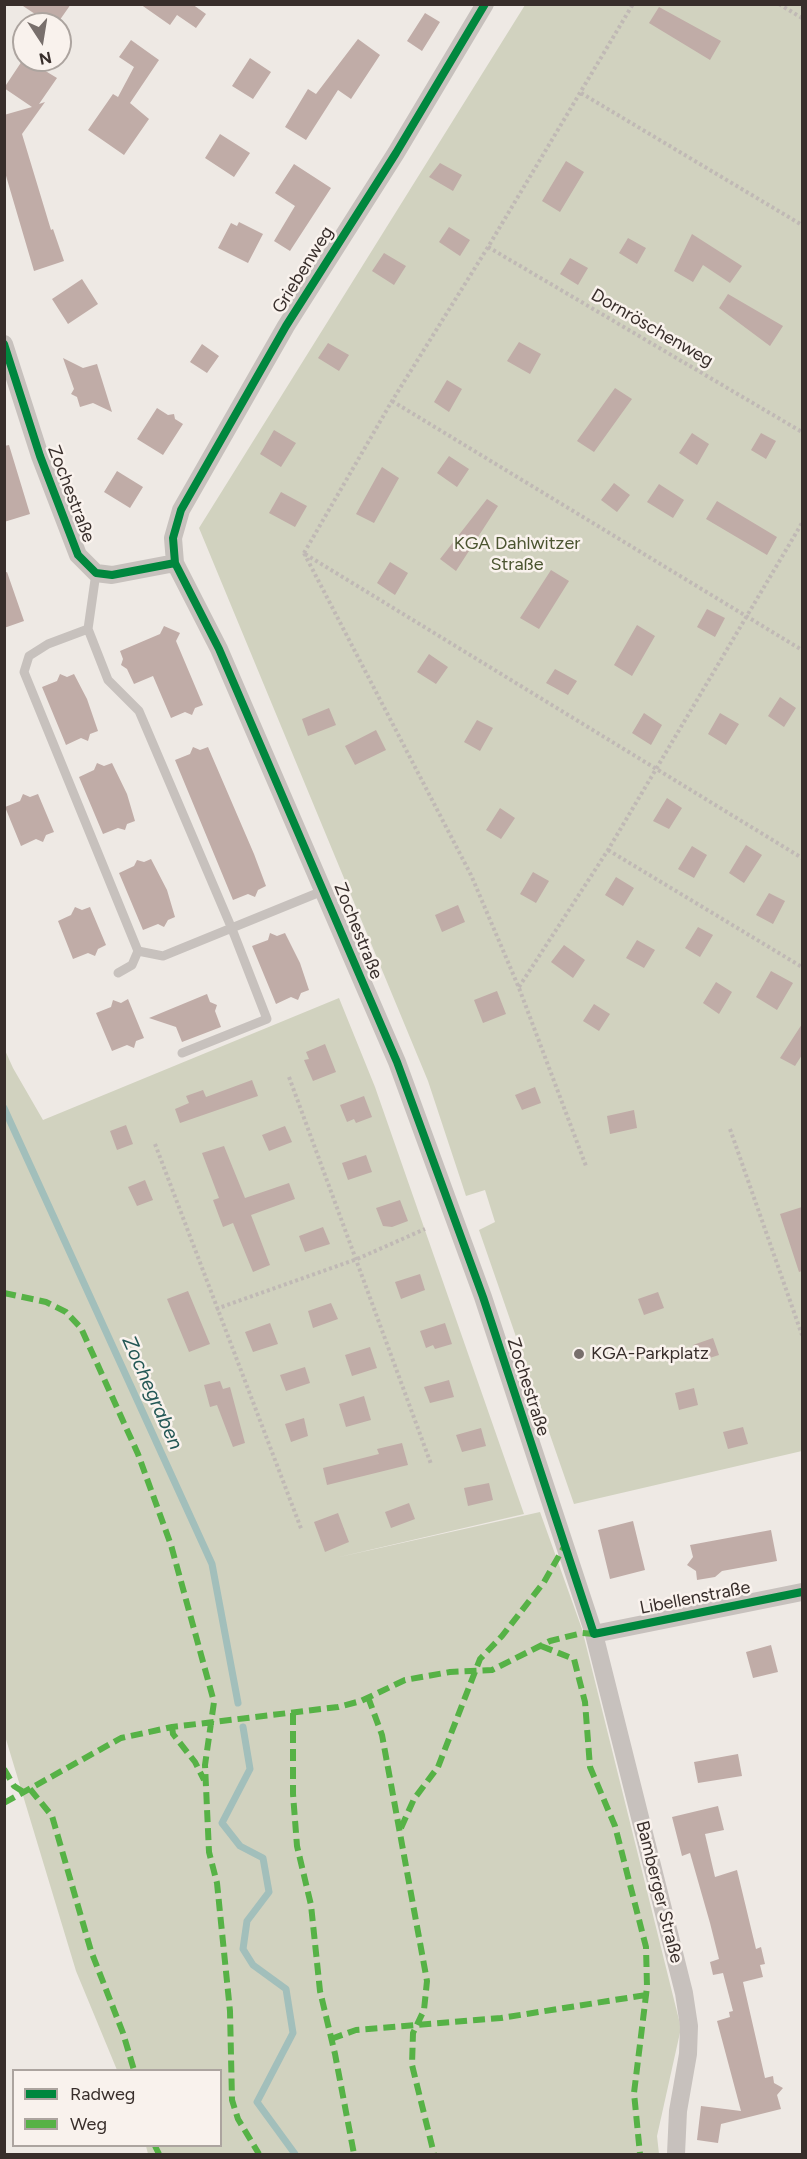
<!DOCTYPE html>
<meta charset="utf-8">
<style>
body{margin:0}
#map{position:relative;width:807px;height:2159px;overflow:hidden;background:#eee9e4;font-family:Figtree,sans-serif}
canvas{display:block}
.frame{position:absolute;inset:0;border:6px solid #382e2b;pointer-events:none}
.legend{position:absolute;left:12px;top:2069px;width:210px;height:78px;box-sizing:border-box;background:#f9f2ed;border:2px solid #aca49f;margin:0;padding:8px 10px;list-style:none;font-size:18px;color:#382e2b}
.legend li{display:flex;align-items:center;gap:12px;height:30px}
.legend b{width:30px;border:2px solid #aca49f}
.north{position:absolute;left:12px;top:12px;width:60px;height:60px;box-sizing:border-box;background:#f9f2ed;border:2px solid #aca49f;border-radius:50%;rotate:168deg;font-size:16px;font-weight:700;line-height:24px;text-align:center;color:#382e2b}
.north::after{content:'';display:block;margin:auto;width:21px;height:27px;background:#786f6c;clip-path:polygon(50% 0,100% 100%,50% 72%,0 100%)}
</style>
<div id="map">
<canvas width="807" height="2159"></canvas>
<div class="frame"></div>
<ul class="legend">
<li><b style="height:8px;background:#00873e"></b>Radweg</li>
<li><b style="height:8px;background:#56b246"></b>Weg</li>
</ul>
<div class="north">N</div>
</div>
<script>
const g = document.querySelector('canvas').getContext('2d');
g.lineJoin = 'round';
function paint(path, color) {
  g.fillStyle = color;
  g.fill(path, 'evenodd');
}
function toPath(rows) {
  const path = new Path2D();
  for (const r of rows) {
    path.moveTo(r[0], r[1]);
    for (let i = 2; i < r.length; i += 2) path.lineTo(r[i], r[i + 1]);
  }
  return path;
}
function strokePath(path, color, width, dash) {
  g.strokeStyle = color;
  g.lineWidth = width;
  g.lineCap = dash ? 'butt' : 'round';
  g.setLineDash(dash || []);
  g.stroke(path);
}
function label(font, color, halo, rows, align = 'center') {
  g.font = font + ' Figtree,sans-serif';
  g.lineWidth = 5;
  g.setLineDash([]);
  g.textBaseline = 'middle';
  g.strokeStyle = halo;
  g.fillStyle = color;
  for (const [text, x, y, turn = 0] of rows) {
    g.save();
    g.translate(x, y);
    g.rotate((+turn || 0) * Math.PI / 180);
    g.textAlign = isNaN(turn) ? turn : align;
    if (halo) g.strokeText(text, 0, 0);
    g.fillText(text, 0, 0);
    g.restore();
  }
}
const green = toPath([
 [525,5,802,5,802,1451,574,1504,479,1230,495,1222,485,1190,466,1196,428,1081,199,528],
 [339,998,375,1087,524,1514,335,1558,540,1512,582,1629,681,2028,657,2136,659,2154,148,2154,146,2146,220,2146,220,2070,117,2070,76,1971,5,1736,4,1048,13,1068,43,1120]
]);
const stream = toPath([
 [4,1108,212,1564,238,1703],
 [243,1727,250,1769,222,1823,240,1846,263,1858,269,1892,247,1921,243,1949,253,1965,286,1989,293,2033,257,2102,295,2154]
]);
const building = toPath([
 [20,4,71,4,57,24,50,24],
 [140,4,192,4,206,14,196,28,177,15,170,25],
 [659,7,721,41,710,60,649,23],
 [425,13,440,22,422,51,407,41],
 [358,39,380,55,351,99,338,90,306,140,285,127,308,89,316,94],
 [131,40,159,60,130,103,149,119,124,155,88,130,113,94,118,97,134,67,119,57],
 [24,58,57,78,39,104,45,102,22,134,51,230,53,229,64,261,34,271,4,169,4,115,32,107,4,88],
 [250,58,271,72,253,99,232,86],
 [220,134,250,153,234,177,205,158],
 [566,161,584,172,560,212,542,201],
 [440,163,462,175,453,191,429,177],
 [294,164,331,188,290,251,274,241,295,206,275,193],
 [239,222,263,234,248,263,218,248,231,223,237,226],
 [449,227,470,240,460,256,439,242],
 [692,234,742,266,730,283,703,265,693,282,674,271],
 [628,238,646,248,637,264,619,253],
 [384,253,406,266,394,285,372,271],
 [570,258,588,268,578,285,560,274],
 [82,279,98,304,68,324,52,299],
 [728,294,783,326,770,346,719,308],
 [519,342,541,354,530,374,507,361],
 [328,343,349,355,339,371,318,358],
 [202,344,219,356,207,373,190,362],
 [63,358,83,368,97,364,112,412,93,403,80,407,77,397,71,394,74,389],
 [447,380,462,389,449,412,434,402],
 [615,388,632,399,594,452,577,441],
 [157,408,168,415,174,414,175,419,183,424,163,455,137,439],
 [274,430,296,443,281,467,260,454],
 [692,433,709,444,697,465,679,453],
 [761,433,776,441,766,459,751,450],
 [9,445,30,514,4,522,4,446],
 [449,456,469,469,457,487,437,473],
 [382,467,399,478,374,523,356,514],
 [117,471,143,487,130,508,104,492],
 [614,483,630,495,617,512,601,500],
 [659,484,684,500,673,518,647,502],
 [281,492,307,506,295,527,269,513],
 [487,499,498,506,456,571,440,559],
 [717,501,777,537,767,555,706,519],
 [390,562,408,573,395,595,377,583],
 [551,570,569,581,539,629,520,618],
 [7,572,24,621,4,628,4,573],
 [707,609,725,618,715,637,697,627],
 [637,625,655,636,632,676,614,665],
 [164,626,180,633,176,641,203,705,195,708,192,715,185,712,171,718,153,676,134,684,127,669,121,665,123,659,120,651,160,634],
 [429,654,448,667,436,684,417,672],
 [555,669,577,681,568,695,546,683],
 [60,674,67,677,74,674,87,699,98,731,90,734,88,741,81,738,66,745,42,687,57,681],
 [780,697,796,708,784,727,768,716],
 [329,708,336,725,308,736,302,719],
 [644,713,662,725,651,745,632,733],
 [720,713,739,724,726,745,708,734],
 [477,720,493,728,480,751,464,742],
 [376,730,386,750,355,765,345,746],
 [193,747,200,750,208,747,254,854,266,886,258,890,255,897,248,894,233,900,175,760,190,754],
 [97,763,104,766,112,763,127,794,135,821,127,824,125,830,118,828,103,834,79,777,94,770],
 [23,794,30,797,38,794,54,832,46,835,43,842,36,839,21,846,5,807,20,801],
 [667,798,682,808,669,829,653,821],
 [500,808,515,818,501,839,486,830],
 [746,845,762,855,744,883,729,873],
 [692,846,707,855,694,878,678,869],
 [151,859,167,890,175,917,168,920,164,927,158,924,143,930,119,873,134,866,137,860,144,862],
 [533,872,549,881,536,903,520,894],
 [616,877,634,888,623,906,605,895],
 [769,893,785,901,773,924,756,915],
 [458,905,465,922,442,932,435,915],
 [75,907,82,910,90,907,106,945,98,949,95,956,88,953,73,959,58,921,71,915],
 [698,927,713,935,700,957,685,948],
 [270,933,277,936,285,933,300,963,309,990,301,993,298,1000,291,997,276,1004,252,946,268,940],
 [637,940,655,950,644,968,626,958],
 [564,945,585,960,573,978,551,962],
 [771,971,793,983,777,1010,756,997],
 [716,982,732,992,719,1014,703,1003],
 [497,991,506,1014,483,1023,474,1000],
 [207,994,210,1002,217,1005,215,1011,221,1027,182,1042,176,1027,149,1018],
 [128,999,144,1038,136,1041,134,1048,127,1045,112,1051,96,1013,111,1007,113,1000,121,1003],
 [594,1004,610,1014,599,1031,583,1021],
 [802,1024,802,1055,795,1066,780,1058],
 [325,1044,336,1072,313,1081,304,1060,309,1059,306,1052],
 [252,1080,258,1096,180,1123,175,1109,189,1103,186,1096,203,1090,206,1097],
 [535,1087,541,1103,522,1110,515,1095],
 [364,1096,372,1117,356,1123,354,1119,347,1122,340,1105],
 [634,1110,637,1128,610,1134,607,1116],
 [126,1125,133,1144,117,1150,110,1131],
 [285,1126,292,1142,269,1151,262,1135],
 [224,1146,245,1198,289,1183,295,1199,251,1215,270,1265,253,1272,233,1223,223,1227,213,1200,219,1198,202,1153],
 [366,1155,372,1172,348,1180,342,1163],
 [145,1180,153,1200,137,1206,128,1187],
 [400,1200,408,1221,392,1227,383,1226,376,1208],
 [802,1207,802,1271,799,1272,780,1214],
 [323,1227,330,1244,305,1252,299,1236],
 [420,1274,425,1290,401,1299,395,1282],
 [188,1291,210,1344,189,1352,167,1299],
 [658,1292,664,1308,644,1315,638,1299],
 [331,1303,338,1319,313,1328,308,1311],
 [270,1323,278,1344,253,1352,245,1332],
 [445,1323,452,1344,435,1349,433,1345,426,1348,420,1331],
 [713,1338,719,1355,700,1361,693,1345],
 [370,1347,377,1368,352,1376,345,1355],
 [305,1367,310,1383,286,1391,280,1375],
 [449,1380,454,1397,430,1403,424,1387],
 [220,1381,223,1389,230,1387,245,1443,233,1447,217,1405,210,1407,204,1385],
 [694,1388,698,1405,679,1410,675,1393],
 [364,1396,371,1420,346,1427,339,1404],
 [304,1418,308,1436,291,1442,285,1424],
 [743,1427,748,1444,728,1449,723,1432],
 [481,1428,486,1446,462,1452,456,1435],
 [402,1443,408,1465,327,1485,323,1468,379,1454,377,1449],
 [489,1483,493,1500,468,1506,464,1488],
 [409,1503,415,1519,391,1528,385,1512],
 [338,1513,349,1542,325,1552,314,1522],
 [633,1521,645,1570,610,1579,598,1530],
 [771,1530,777,1561,722,1571,715,1577,697,1580,696,1571,687,1565,693,1557,690,1545],
 [771,1645,778,1672,753,1678,746,1652],
 [738,1754,742,1776,698,1783,694,1762],
 [718,1806,724,1830,705,1834,715,1877,737,1870,756,1949,761,1947,765,1964,760,1965,763,1977,743,1982,765,2078,773,2076,774,2083,783,2088,777,2095,781,2109,721,2124,718,2143,697,2140,701,2106,741,2111,717,2021,730,2017,729,2012,733,2011,723,1973,713,1975,710,1962,719,1959,710,1923,690,1853,682,1856,672,1817]
]);
const path = toPath([
 [779,4,802,18],
 [581,93,802,225],
 [488,247,802,432],
 [392,401,802,650],
 [304,553,471,875,519,988,586,1166],
 [304,553,392,401,488,247,633,4],
 [305,554,802,858],
 [608,850,802,967],
 [519,987,608,850,802,523],
 [289,1077,431,1464],
 [730,1129,802,1335],
 [155,1144,302,1531],
 [216,1309,357,1259,425,1229]
]);
const lane = toPath([
 [96,573,88,629,108,680,139,711,232,929,267,1019,182,1053],
 [88,629,48,644,29,656,24,672,138,951],
 [118,973,132,965,138,951,163,956,325,890]
]);
const street = toPath([
 [485,4,396,153,286,326,181,510,173,538,175,563,219,649,397,1062,483,1297,594,1634,684,1993,689,2026,688,2054,678,2111,676,2154],
 [4,344,40,456,78,555,96,573,112,575,175,563],
 [594,1634,802,1592]
]);
const quiet = toPath([
 [4,1293,46,1302,66,1312,81,1328,138,1454,171,1545,214,1702,205,1765,209,1852,217,1883,230,2011,232,2100,238,2119,259,2154],
 [541,1646,574,1659,585,1702,590,1767,615,1826,646,1947,647,1987,634,2093,640,2154],
 [368,1697,382,1735,427,1981,424,2010,413,2033,412,2065,434,2154],
 [293,1713,293,1794,297,1846,311,1905,320,1991,335,2054,354,2154],
 [172,1727,173,1734,195,1762,204,1780],
 [4,1769,14,1786,25,1793],
 [30,1789,52,1816,91,1951,123,2033,134,2070],
 [4,1803,121,1738,172,1727,338,1707,361,1701,405,1680,450,1672,492,1670,550,1641,582,1633,594,1634],
 [401,1828,414,1799,438,1767,480,1659,502,1636,544,1582,564,1547],
 [331,2039,356,2030,501,2018,646,1995],
 [155,2146,159,2154]
]);
const cycleway = toPath([
 [485,4,396,153,286,326,181,510,173,538,175,563,219,649,397,1062,483,1297,594,1634,802,1592],
 [4,344,40,456,78,555,96,573,112,575,175,563]
]);
const markers = [
 [579,1354,6,"#786f6c"]
];
const streetNames = [
 ["Griebenweg",303,270,-58],
 ["Dornröschenweg",652,328,30],
 ["Zochestraße",71,494,69],
 ["Zochestraße",358,931,68],
 ["Zochestraße",528,1387,72],
 ["Libellenstraße",695,1598,-11],
 ["Bamberger Straße",659,1892,76]
];
const parkNames = [
 ["KGA Dahlwitzer",517,544],
 ["Straße",517,565]
];
const poiNames = [
 ["KGA-Parkplatz",591,1354]
];
const waterNames = [
 ["Zochegraben",152,1393,66]
];
paint(green, '#d1d2bf');
strokePath(stream, '#a2bfbb', 7);
paint(building, '#c0aca7');
strokePath(path, '#c0b9b5', 4, [3, 3]);
strokePath(lane, '#c7c1bd', 9);
strokePath(street, '#c7c1bd', 18);
strokePath(quiet, '#56b246', 6, [12, 6]);
strokePath(cycleway, '#00873e', 8);
for (const [x, y, r, color] of markers) {
  const dot = new Path2D();
  dot.arc(x, y, r, 0, 2 * Math.PI);
  g.fillStyle = color;
  g.fill(dot);
  strokePath(dot, '#f9f2ed', 2);
}
label('18px', '#382e2b', '#f9f2ed', streetNames);
label('18px', '#4b5430', '#f9f2ed', parkNames);
label('18px', '#382e2b', '#f9f2ed', poiNames, 'left');
label('italic 20px', '#235755', '#f9f2ed', waterNames);
</script>
